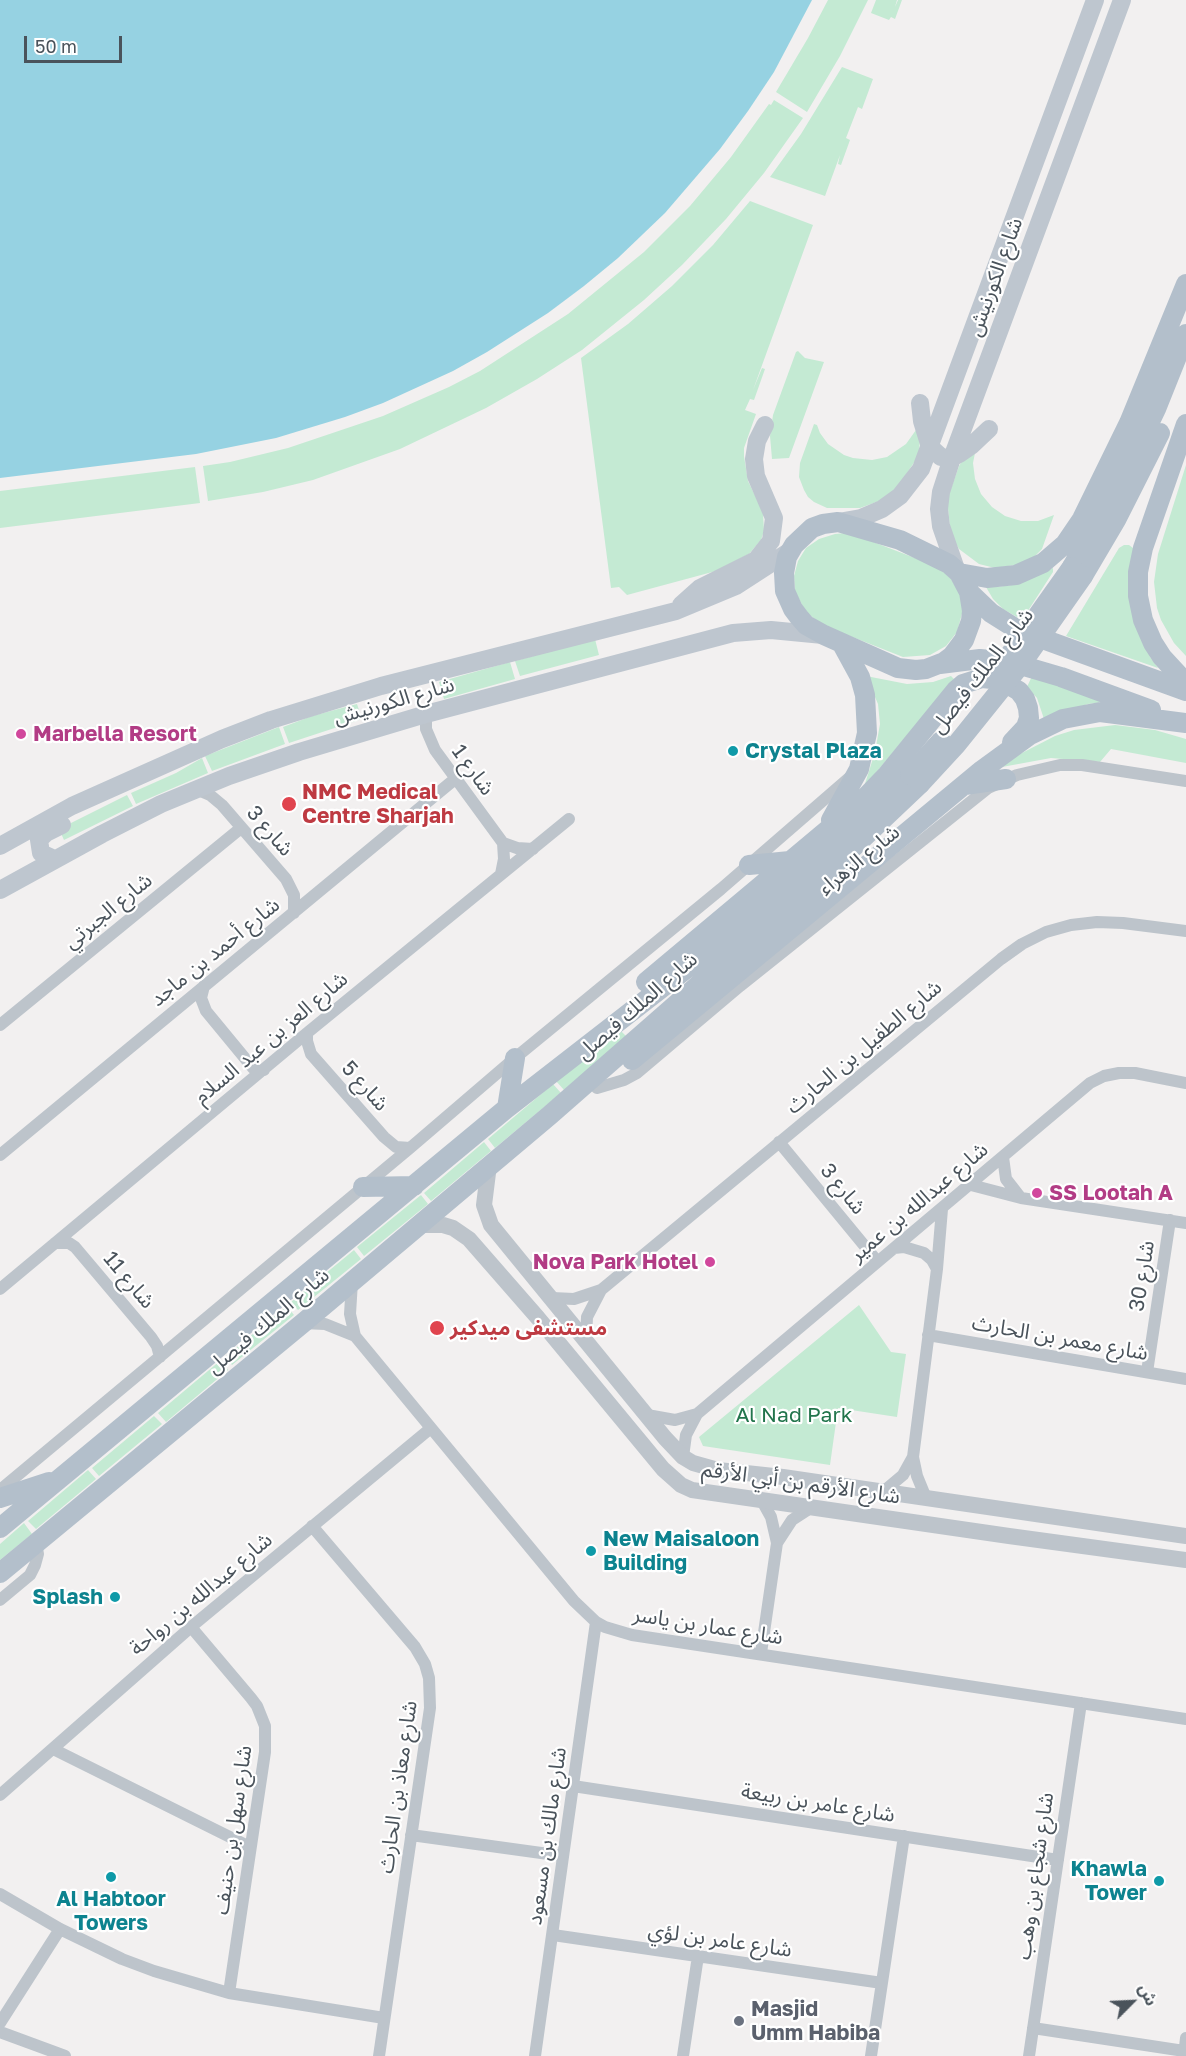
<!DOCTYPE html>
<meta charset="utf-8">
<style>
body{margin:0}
#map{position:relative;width:1186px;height:2056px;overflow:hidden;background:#f2f0f0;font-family:"Golos Text","Noto Sans Arabic",sans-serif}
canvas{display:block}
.north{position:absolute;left:1102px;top:1972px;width:60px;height:60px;-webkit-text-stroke:4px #fff;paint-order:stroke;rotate:66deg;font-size:16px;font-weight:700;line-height:24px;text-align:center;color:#4a535b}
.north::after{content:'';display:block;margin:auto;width:21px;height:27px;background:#4a535b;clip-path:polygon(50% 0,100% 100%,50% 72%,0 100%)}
.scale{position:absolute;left:24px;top:36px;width:98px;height:27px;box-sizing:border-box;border:3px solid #4a535b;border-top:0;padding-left:8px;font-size:18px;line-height:21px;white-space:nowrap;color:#4a535b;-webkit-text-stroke:4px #fff;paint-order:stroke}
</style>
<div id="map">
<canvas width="1186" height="2056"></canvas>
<div class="north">ش</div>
<div class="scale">50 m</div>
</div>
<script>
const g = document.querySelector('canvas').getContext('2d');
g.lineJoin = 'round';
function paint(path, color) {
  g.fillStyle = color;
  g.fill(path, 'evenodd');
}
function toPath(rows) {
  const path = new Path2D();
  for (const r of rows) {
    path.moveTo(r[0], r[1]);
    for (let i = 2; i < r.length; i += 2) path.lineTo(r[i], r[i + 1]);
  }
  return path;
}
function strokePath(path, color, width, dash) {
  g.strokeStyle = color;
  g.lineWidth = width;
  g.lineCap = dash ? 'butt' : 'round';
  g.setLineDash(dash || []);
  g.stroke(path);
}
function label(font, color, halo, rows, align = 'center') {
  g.font = font + ' "Golos Text","Noto Sans Arabic",sans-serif';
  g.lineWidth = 4.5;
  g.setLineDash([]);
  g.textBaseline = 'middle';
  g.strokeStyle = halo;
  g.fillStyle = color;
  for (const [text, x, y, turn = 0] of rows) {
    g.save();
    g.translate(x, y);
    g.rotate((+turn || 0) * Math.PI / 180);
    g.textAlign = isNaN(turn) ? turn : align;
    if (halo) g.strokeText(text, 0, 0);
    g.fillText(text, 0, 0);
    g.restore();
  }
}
const green = toPath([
 [828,0,868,0,840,56,807,112,776,92,808,38],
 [876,0,897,0,895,7,898,0,902,0,895,19,891,17,889,20,871,13],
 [842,67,873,79,862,109,858,107,846,138,850,140,841,165,838,164,840,155,825,196,770,177,801,134],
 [774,100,803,118,764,173,726,219,682,265,644,300,582,350,537,379,486,408,400,449,313,480,263,492,208,501,203,466,230,462,288,448,383,416,449,387,480,371,568,314,644,252,690,206,731,157,769,104,771,105],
 [750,201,813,225,753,390,762,368,765,369,754,400,750,399,745,410,756,414,744,448,744,456,748,481,763,512,764,531,761,540,749,554,716,571,627,595,619,587,611,588,581,358,628,324,672,286,713,245],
 [798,351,805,358,824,362,789,458,772,459,770,436,773,415,796,352],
 [814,424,817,425,820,433,828,444,844,455,853,458,872,460,887,457,906,444,916,430,920,439,919,452,915,461,898,487,882,500,860,508,827,508,814,502,808,497,804,490,799,477,800,463],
 [975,453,973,463,975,479,981,494,992,507,1005,516,1021,521,1038,521,1054,515,1042,549,1028,563,995,568,979,564,959,549,951,535,947,500,959,466,964,458],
 [1186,465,1186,656,1174,643,1161,620,1157,608,1154,582,1158,554],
 [195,467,200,503,0,528,0,491],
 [845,533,863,538,928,563,945,573,951,579,960,594,963,610,957,632,946,646,930,655,903,657,822,625,805,611,795,591,794,576,798,561,806,548,819,539,835,534],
 [1124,545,1129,545,1133,548,1150,657,1158,668,1066,636,1119,548],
 [1053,568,1053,572,1022,620,1003,609,993,599,986,587,997,587,1019,584],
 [595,639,599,655,520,676,515,661],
 [510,662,515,679,444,699,439,682],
 [866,676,907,684,933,682,951,676,954,679,864,787,875,752,880,724,878,704],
 [1032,676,1104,702,1088,704,1044,719,1037,698,1027,687],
 [357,704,362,719,289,743,283,727,312,716],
 [1115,725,1155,730,1186,739,1186,763,1111,749,1100,762,1051,758,1002,767,1018,755,1055,736,1074,730],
 [279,727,285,744,212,771,205,756],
 [202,758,208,773,136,804,131,793,176,773],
 [127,795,133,806,64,840,59,829],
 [620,1030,626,1036,564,1090,556,1081],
 [553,1084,561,1093,495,1148,488,1139],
 [484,1142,491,1151,431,1201,424,1193],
 [421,1195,428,1204,364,1256,357,1247],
 [354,1250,361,1259,298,1310,291,1302],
 [859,1305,891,1352,906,1354,897,1417,838,1408,830,1465,703,1446,699,1437],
 [287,1306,294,1315,232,1365,225,1357],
 [221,1360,228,1370,166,1422,158,1413],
 [154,1416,162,1424,99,1476,92,1468],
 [88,1470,96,1479,36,1529,28,1521],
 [24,1523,32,1534,0,1560,0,1544]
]);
const water = toPath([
 [0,0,812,0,774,72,748,111,720,149,665,213,618,258,584,286,548,313,487,352,453,371,383,403,345,417,276,438,196,454,0,478]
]);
const minor = toPath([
 [426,714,426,729,435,750,503,843,504,859,501,874],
 [196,789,210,795,222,805,286,879,294,895,294,913],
 [503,843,517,848,533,849],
 [204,986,201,998,206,1011,253,1068,258,1071,264,1070],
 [0,1025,241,828],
 [307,1033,307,1041,311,1054,384,1137,396,1147,410,1148],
 [597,1088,624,1080,637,1073,740,986,988,788,1017,775,1060,765,1082,765,1186,781],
 [779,1142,877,1261],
 [0,1155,455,779],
 [1003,1157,1006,1179,1020,1197],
 [971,1185,1021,1198,1186,1223],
 [55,1243,69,1243,75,1247,151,1337,157,1346,160,1357],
 [894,1248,904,1247,924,1253,932,1260,937,1269],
 [352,1282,350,1314,355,1336],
 [0,1289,307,1033,569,819],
 [552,1298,574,1299,601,1290,1001,959,1022,944,1046,932,1071,925,1097,922,1123,923,1186,931],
 [303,1323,325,1324,355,1336,574,1601,596,1622,605,1627,632,1635,1186,1719],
 [928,1335,1186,1379],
 [586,1339,587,1317,601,1290],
 [1147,1372,1170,1220],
 [647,1415,675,1420,697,1414],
 [683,1457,686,1435,697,1414,1090,1083,1104,1076,1119,1073,1135,1073,1186,1083],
 [0,1490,410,1148,515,1058,721,889,849,778],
 [884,1491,903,1475,913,1457],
 [926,1498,917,1476,913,1457,937,1269,942,1209],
 [761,1499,771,1517,777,1543,761,1653],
 [312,1526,415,1647,425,1664,429,1678,430,1708,379,2056],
 [777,1543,792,1520,812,1507],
 [0,1600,30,1575,35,1565,38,1554,36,1543],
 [191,1627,251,1698,257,1706,265,1726,265,1752,229,1993],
 [53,1749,250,1847],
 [573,1786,1058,1860],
 [0,1795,191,1627,431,1428],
 [411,1835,563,1856],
 [0,1894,60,1929,122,1959,154,1971,229,1993,384,2018],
 [553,1935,882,1983],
 [0,2023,60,1929],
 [1033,2028,1184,2051],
 [0,2032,65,2056],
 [535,2056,596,1622],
 [683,2056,698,1956],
 [871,2056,904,1836],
 [1029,2056,1081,1703],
 [1184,2056,1186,2038]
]);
const tertiary = toPath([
 [489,1165,484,1205,491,1225,665,1438,683,1457,693,1463,718,1470,783,1477,1186,1536],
 [417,1225,443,1225,453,1228,469,1239,538,1318,663,1469,681,1485,692,1490,1009,1536,1186,1560]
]);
const secondary = toPath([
 [920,403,922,421,930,447,941,457,952,458,959,454,972,445,989,429],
 [838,522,861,518,882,509,900,496,921,469,1095,0],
 [957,572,941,526,939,509,941,492,952,458,1122,0],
 [681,605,700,588,756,560,771,541,774,518,756,476,754,459,757,441,765,425],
 [0,846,72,806,222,739,271,720,381,686,676,611,736,586,790,551],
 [54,859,41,853,39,840,46,833,62,825],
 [0,890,102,834,161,804,229,776,299,752,426,714,733,633,771,630,823,635]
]);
const primary = toPath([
 [1186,424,1143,548,1138,572,1138,596,1143,620,1153,643,1162,657,1186,683],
 [838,522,900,540,949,564,959,573,969,592,972,611,971,621,964,640,952,656,944,662,926,669,916,670,898,668,824,635,806,625,799,617,793,609,785,591,784,573,787,557,794,545,812,528,823,524,838,522],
 [1072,567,1125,474,1156,409,1186,334],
 [959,573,987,578,1016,575,1043,563,1065,544,1082,519,1129,423,1186,284],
 [1083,576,1116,520,1160,433],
 [969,592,991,613,1018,630,1186,691],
 [940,664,980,659,1010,662,1061,677,1151,710],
 [965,785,1006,779],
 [831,820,859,769,867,733,865,695,860,677,842,644],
 [749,865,790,861],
 [646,982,861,802,886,776,956,690,963,684,982,678,992,679,1002,681,1019,691,1025,699,1028,708,1029,718,1026,727,1012,742],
 [632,1060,982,770,1030,735,1063,719,1100,712,1186,723],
 [507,1108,515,1058],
 [363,1187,414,1186],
 [0,1498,49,1482],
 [0,1528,507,1108,695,962,815,864,910,775],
 [0,1573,303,1323,550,1115,825,874,920,784]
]);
const primaryBridge = toPath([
 [994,677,1072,567],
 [910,775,941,741],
 [920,784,956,745,1022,663,1083,576]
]);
const markers = [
 [21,734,6,"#d1479c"],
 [733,751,6,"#0f9aa8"],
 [289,804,8,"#e0444e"],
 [1037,1193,6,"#d1479c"],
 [710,1262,6,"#d1479c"],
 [437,1328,8,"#e0444e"],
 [591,1551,6,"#0f9aa8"],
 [115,1597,6,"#0f9aa8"],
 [111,1877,6,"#0f9aa8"],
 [1159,1881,6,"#0f9aa8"],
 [739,2021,6,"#6b7280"]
];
const streetNames = [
 ["شارع الكورنيش",995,277,-70],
 ["شارع الملك فيصل",982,671,-52],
 ["شارع الكورنيش",394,701,-16],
 ["شارع 1",473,770,54],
 ["شارع 3",270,831,49],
 ["شارع الزهراء",859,860,-39],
 ["شارع الجبرتي",108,911,-39],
 ["شارع أحمد بن ماجد",215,952,-39],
 ["شارع الملك فيصل",637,1006,-41],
 ["شارع العز بن عبد السلام",271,1038,-40],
 ["شارع الطفيل بن الحارث",864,1047,-40],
 ["شارع 5",365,1086,48],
 ["شارع 3",843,1189,51],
 ["شارع عبدالله بن عمير",919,1202,-40],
 ["شارع 30",1142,1276,-81],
 ["شارع 11",129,1280,50],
 ["شارع الملك فيصل",268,1321,-40],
 ["شارع معمر بن الحارث",1060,1338,10],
 ["شارع الأرقم بن أبي الأرقم",801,1483,8],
 ["شارع عبدالله بن رواحة",201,1594,-40],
 ["شارع عمار بن ياسر",708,1626,9],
 ["شارع معاذ بن الحارث",398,1787,-82],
 ["شارع عامر بن ربيعة",818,1803,9],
 ["شارع سهل بن حنيف",233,1830,-82],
 ["شارع مالك بن مسعود",547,1836,-82],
 ["شارع شجاع بن وهب",1035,1876,-82],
 ["شارع عامر بن لؤي",720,1940,8]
];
const hotelNames = [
 ["Marbella Resort",33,734],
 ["SS Lootah A",1049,1193],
 ["Nova Park Hotel",698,1262,"right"]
];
const cultureNames = [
 ["Crystal Plaza",745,751],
 ["New Maisaloon",603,1539],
 ["Building",603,1563],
 ["Splash",103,1597,"right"],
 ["Khawla",1147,1869,"right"],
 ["Tower",1147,1893,"right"],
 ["Al Habtoor",111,1899,"center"],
 ["Towers",111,1923,"center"]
];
const healthNames = [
 ["NMC Medical",302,792],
 ["Centre Sharjah",302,816],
 ["مستشفى ميدكير",450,1328]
];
const parkNames = [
 ["Al Nad Park",794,1415]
];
const worshipNames = [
 ["Masjid",751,2009],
 ["Umm Habiba",751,2033]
];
paint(green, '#c4ead3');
paint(water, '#96d2e2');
strokePath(minor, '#bdc4cb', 12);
strokePath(tertiary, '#bdc4cb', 16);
strokePath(secondary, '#bec6cf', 18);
strokePath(primary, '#b3bfcb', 20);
strokePath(primaryBridge, '#b3bfcb', 20);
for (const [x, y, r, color] of markers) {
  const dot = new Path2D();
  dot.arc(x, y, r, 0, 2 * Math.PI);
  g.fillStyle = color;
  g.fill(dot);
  strokePath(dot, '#fff', 2);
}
label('21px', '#4a535b', '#fff', streetNames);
label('bold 21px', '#b23c85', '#fff', hotelNames, 'left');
label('bold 21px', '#0d838f', '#fff', cultureNames, 'left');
label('bold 21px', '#be3a42', '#fff', healthNames, 'left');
label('21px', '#22754c', '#fff', parkNames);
label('bold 21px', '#5b616d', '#fff', worshipNames, 'left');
</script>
